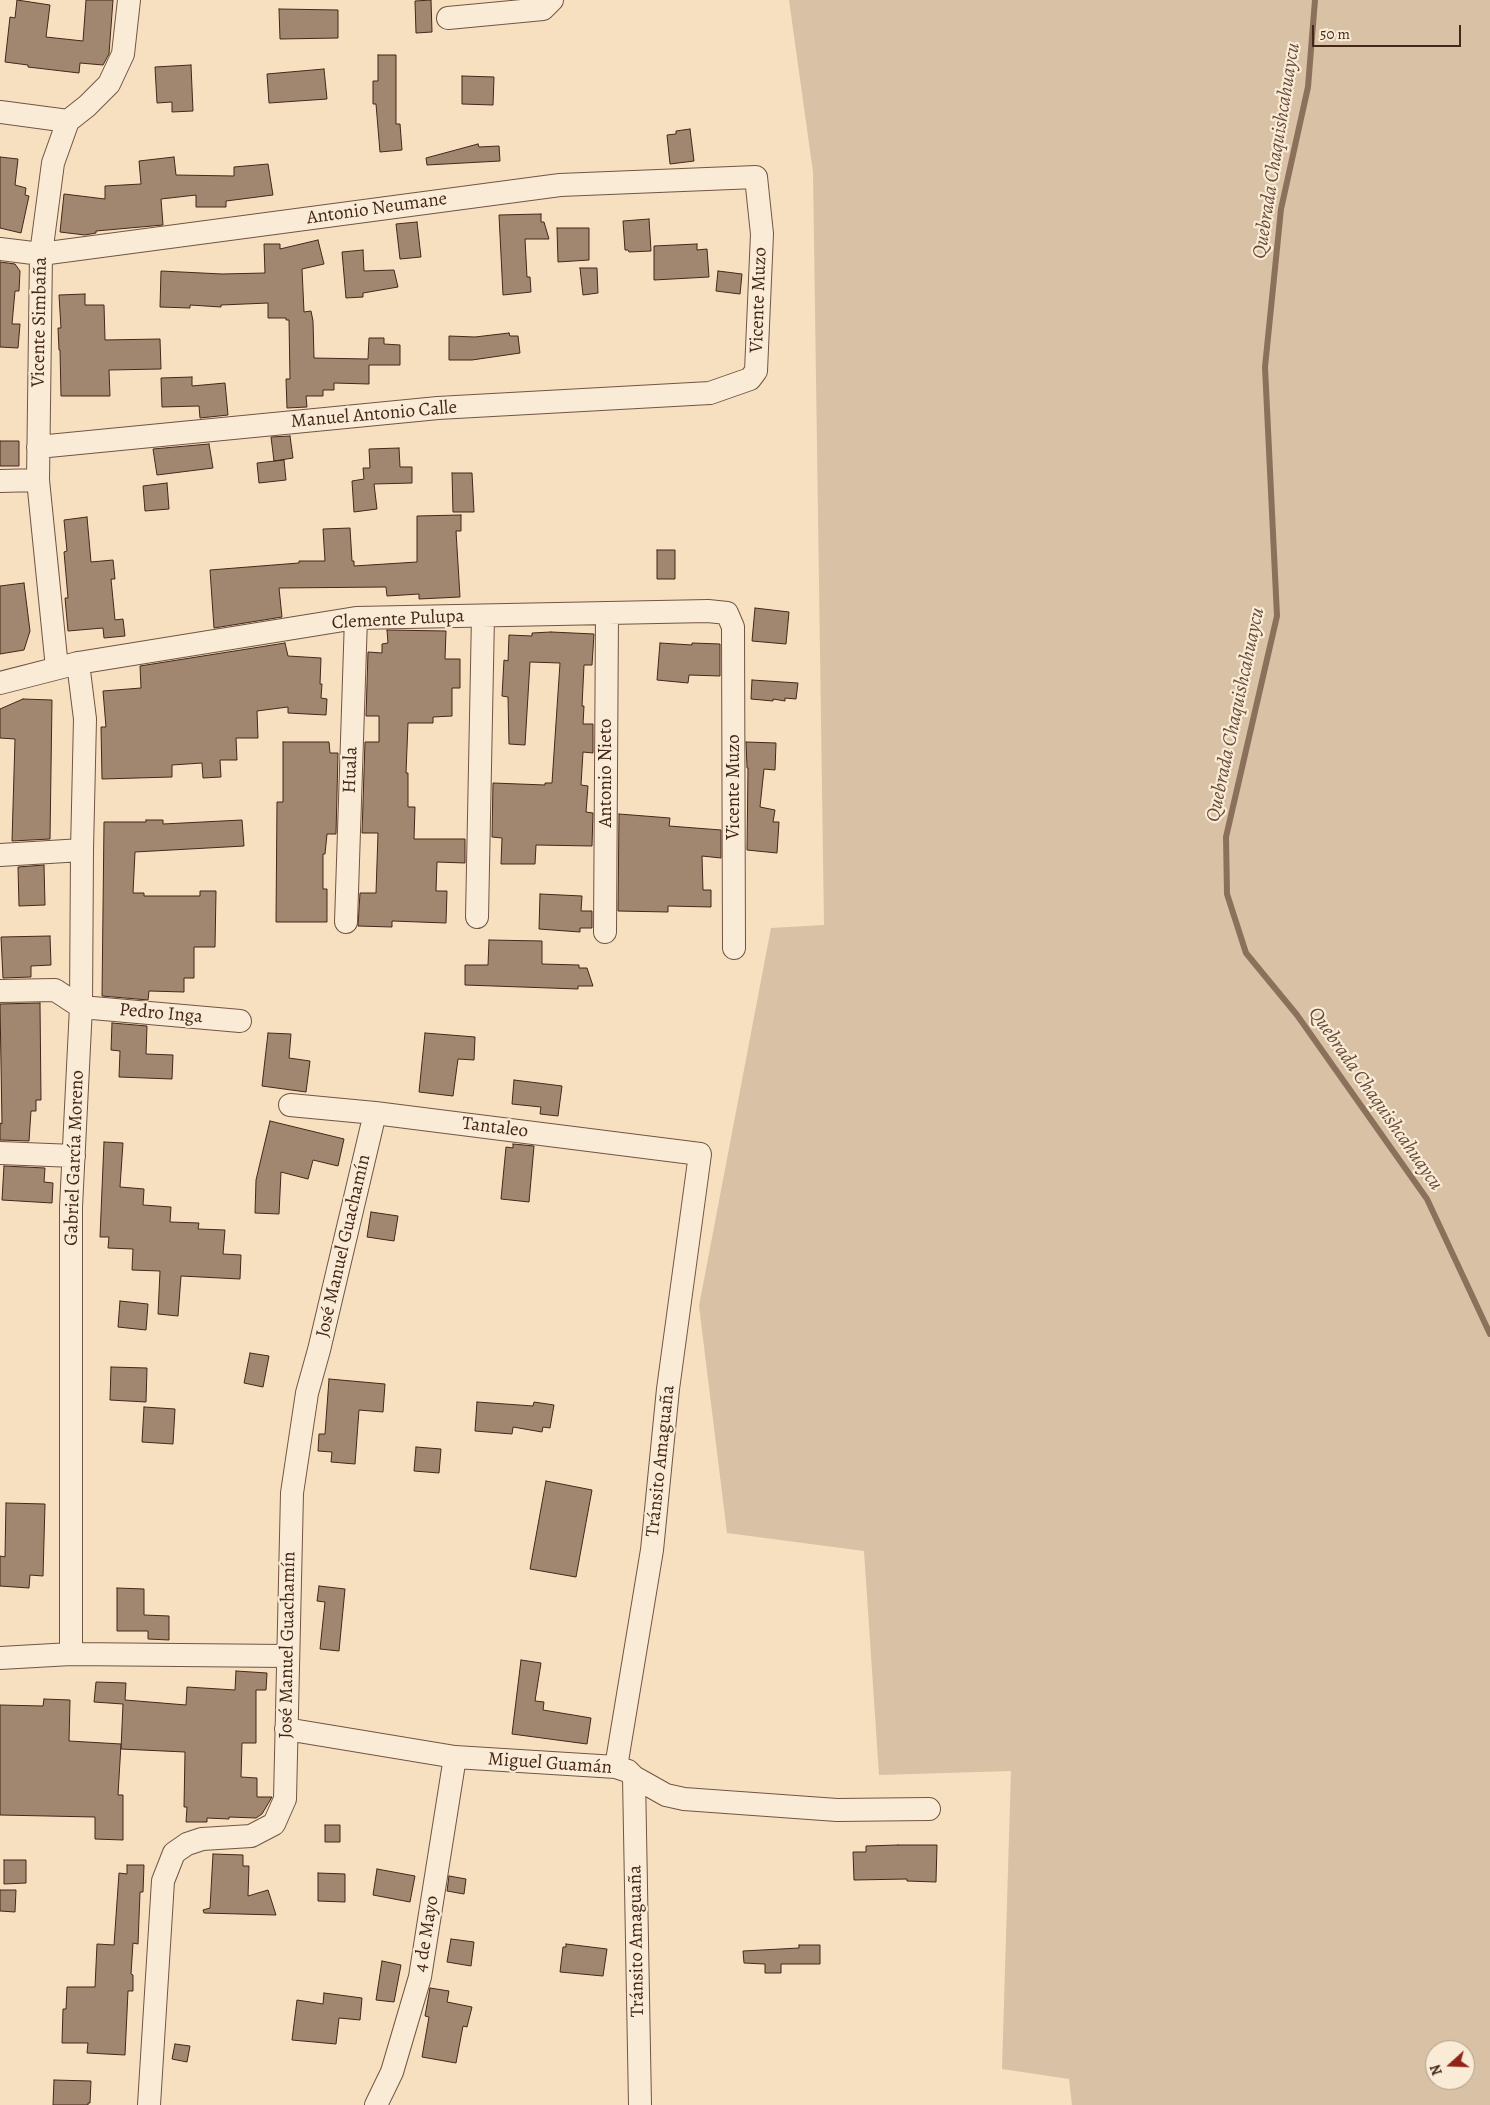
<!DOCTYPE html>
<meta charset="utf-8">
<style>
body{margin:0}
#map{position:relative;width:1490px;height:2105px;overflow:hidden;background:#f6e0c0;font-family:Alegreya,serif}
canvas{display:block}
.north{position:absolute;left:1425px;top:2040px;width:50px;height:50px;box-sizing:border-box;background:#f9ebd6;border:1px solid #b19d8a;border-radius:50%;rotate:250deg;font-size:14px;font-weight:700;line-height:20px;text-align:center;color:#452719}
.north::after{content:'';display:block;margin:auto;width:18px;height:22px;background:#8f2418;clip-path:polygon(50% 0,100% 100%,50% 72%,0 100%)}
.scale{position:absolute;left:1312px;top:25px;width:149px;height:22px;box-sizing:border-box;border:2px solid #452719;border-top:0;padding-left:6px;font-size:15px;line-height:18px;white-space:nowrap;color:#452719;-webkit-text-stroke:4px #f9ebd6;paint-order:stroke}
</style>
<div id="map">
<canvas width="1490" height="2105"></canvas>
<div class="north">N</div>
<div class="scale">50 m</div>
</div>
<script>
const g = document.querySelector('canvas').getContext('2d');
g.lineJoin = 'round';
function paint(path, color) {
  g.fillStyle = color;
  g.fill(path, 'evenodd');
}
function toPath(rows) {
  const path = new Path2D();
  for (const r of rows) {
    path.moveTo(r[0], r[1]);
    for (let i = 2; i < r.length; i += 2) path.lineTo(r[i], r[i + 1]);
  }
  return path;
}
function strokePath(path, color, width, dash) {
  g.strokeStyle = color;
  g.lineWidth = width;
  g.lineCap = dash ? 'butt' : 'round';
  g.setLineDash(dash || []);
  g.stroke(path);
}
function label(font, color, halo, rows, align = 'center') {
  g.font = font + ' Alegreya,serif';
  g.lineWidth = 4.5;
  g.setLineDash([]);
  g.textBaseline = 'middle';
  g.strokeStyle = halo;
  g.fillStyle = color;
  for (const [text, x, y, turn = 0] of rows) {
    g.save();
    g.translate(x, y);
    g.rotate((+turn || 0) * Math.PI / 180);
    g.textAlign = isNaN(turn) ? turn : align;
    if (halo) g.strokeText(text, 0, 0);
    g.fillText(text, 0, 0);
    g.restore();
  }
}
const green = toPath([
 [789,0,1490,0,1490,2105,1072,2105,1069,2079,1002,2069,1011,1771,879,1775,864,1551,727,1533,699,1306,771,928,824,925,813,172],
 [1435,2050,1465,2050,1465,2080,1435,2080]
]);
const stream = toPath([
 [1315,0,1308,87,1281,209,1265,367,1277,616,1226,837,1227,894,1246,953,1297,1015,1427,1199,1490,1334]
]);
const building = toPath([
 [17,0,50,5,46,37,83,41,86,0,113,0,109,54,103,65,80,63,79,73,28,67,28,65,5,62,10,17,15,18,17,0],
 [431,0,432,32,416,33,415,1,431,0],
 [279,9,338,10,338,38,280,39,279,9],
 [378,55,396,55,396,124,400,124,402,150,380,152,376,104,373,104,373,81,378,81,378,55],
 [191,65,193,111,172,112,172,102,157,103,155,67,191,65],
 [324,69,327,99,269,103,267,74,324,69],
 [462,76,494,77,493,105,462,104,462,76],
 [690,129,694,161,670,164,667,135,676,134,676,131,690,129],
 [478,144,479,147,499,146,500,161,427,165,426,158,478,144],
 [0,157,18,159,15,185,26,188,25,195,29,196,21,233,0,228,0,157],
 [174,157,176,175,234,176,234,167,268,164,273,195,226,201,226,207,196,207,196,195,161,199,163,225,96,231,96,233,85,235,60,232,64,194,105,199,105,186,141,184,139,161,174,157],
 [541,214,541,222,544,222,549,239,525,239,527,277,530,277,531,292,503,295,499,215,541,214],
 [649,219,651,251,629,252,628,250,625,250,623,221,649,219],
 [417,222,421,257,400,259,396,224,417,222],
 [557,228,589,228,589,260,558,262,557,228],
 [318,240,324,264,302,269,304,312,311,311,313,321,314,358,368,359,369,338,384,338,384,344,400,345,400,365,369,365,369,384,334,383,334,390,323,390,323,396,306,396,307,407,287,408,286,379,290,379,289,320,286,320,286,318,268,318,268,303,221,305,221,307,190,305,190,308,160,307,161,271,222,274,265,273,264,244,280,244,280,249,318,240],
 [697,244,697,250,707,249,709,277,654,280,654,246,697,244],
 [363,250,364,271,394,270,398,287,363,293,363,297,346,298,342,252,363,250],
 [0,262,15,264,20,271,19,291,15,291,12,324,20,324,18,348,0,347,0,262],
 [580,268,597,268,598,293,583,295,580,268],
 [718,271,742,274,740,294,716,291,718,271],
 [85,294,85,305,104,305,105,340,160,339,161,369,109,370,110,396,61,396,60,350,59,350,58,328,61,328,59,295,85,294],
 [509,333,510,336,518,336,520,353,472,360,449,360,449,336,475,337,509,333],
 [192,377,192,386,225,383,228,415,200,418,199,406,162,407,161,378,192,377],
 [290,436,293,458,274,461,271,437,290,436],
 [0,441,19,441,19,466,0,466,0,441],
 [209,444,213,468,157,475,153,449,209,444],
 [399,448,400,467,412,467,412,483,374,484,377,509,354,512,352,481,364,479,363,468,370,468,369,449,399,448],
 [284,460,286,480,259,483,257,463,284,460],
 [452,473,472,473,474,512,453,512,452,473],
 [167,483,169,509,145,511,143,486,167,483],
 [461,515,461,531,456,531,460,597,419,599,419,594,387,596,386,587,279,588,282,617,214,628,210,570,299,563,299,561,325,561,323,529,350,528,352,561,354,561,354,566,417,562,417,516,461,515],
 [87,517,91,562,113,560,115,579,111,579,115,620,123,619,125,636,104,638,103,628,68,631,65,598,68,598,64,552,67,551,64,520,87,517],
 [657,550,675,550,675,579,657,579,657,550],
 [24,583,30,631,24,650,0,654,0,586,24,583],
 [755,608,789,612,786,644,752,641,755,608],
 [387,630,446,631,445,659,460,659,460,688,452,688,452,716,433,717,433,723,408,723,406,773,408,773,408,807,415,807,414,839,465,839,465,863,437,862,436,891,447,891,446,923,392,921,392,927,358,926,360,893,376,893,378,833,362,833,365,742,379,742,379,716,366,716,368,652,382,653,382,644,388,643,387,630],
 [551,632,594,634,592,665,584,665,582,706,584,706,583,724,593,724,593,753,583,752,581,785,588,786,586,812,593,813,592,846,536,845,535,864,501,864,502,838,492,837,493,783,545,785,545,783,552,783,560,663,530,662,525,745,509,744,508,697,502,696,504,660,508,661,509,635,532,636,532,633,551,632],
 [285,643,288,656,321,658,320,684,322,684,321,698,327,699,326,715,288,713,288,707,257,711,258,738,236,738,237,760,220,760,221,777,203,778,202,763,172,765,172,777,102,779,101,727,106,727,103,691,141,688,140,666,285,643],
 [660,643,692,645,692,643,720,644,720,676,689,675,688,683,657,680,660,643],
 [752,680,798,683,796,699,785,698,785,701,773,699,773,701,751,699,752,680],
 [23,699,52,700,50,839,12,841,15,739,0,738,0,709,23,699],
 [283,742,329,742,330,753,338,753,336,834,327,834,325,854,323,854,323,889,327,889,327,922,276,922,277,802,283,802,283,742],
 [746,742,776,743,775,770,764,769,760,807,775,810,773,822,779,822,777,853,747,850,748,768,747,768,746,742],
 [619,814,670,818,669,826,721,830,721,858,702,856,703,890,711,890,711,907,668,906,668,912,618,911,619,814],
 [146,820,163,820,163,824,242,820,244,846,135,852,133,893,144,893,144,896,200,896,200,891,216,891,215,947,194,947,194,978,184,978,184,992,149,991,148,1000,102,996,104,822,146,822,146,820],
 [44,865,45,905,19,906,18,867,44,865],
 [540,894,582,896,581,911,592,911,592,928,580,928,580,932,539,929,540,894],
 [50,936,51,965,31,966,31,977,3,978,1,937,50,936],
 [489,940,542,941,542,964,579,965,579,968,587,968,593,986,578,986,578,989,465,985,465,965,488,965,489,940],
 [40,1003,41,1100,36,1100,36,1111,31,1111,29,1141,0,1140,0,1123,2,1124,0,1004,40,1003],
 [112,1023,147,1026,146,1054,173,1055,172,1079,119,1077,120,1051,111,1050,112,1023],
 [268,1033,291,1034,289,1058,310,1061,306,1092,262,1086,268,1033],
 [425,1033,475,1037,474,1060,458,1059,453,1096,419,1092,425,1033],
 [514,1080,562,1086,558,1116,540,1114,541,1107,512,1104,514,1080],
 [270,1121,344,1139,338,1166,313,1160,308,1179,281,1172,279,1214,255,1213,256,1180,270,1121],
 [104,1142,123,1143,120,1187,144,1189,143,1205,171,1207,170,1222,199,1223,198,1229,225,1230,223,1254,241,1255,240,1279,181,1276,178,1316,158,1314,160,1271,132,1270,133,1249,108,1248,109,1237,100,1237,104,1142],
 [513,1144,534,1146,529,1202,501,1199,506,1147,513,1148,513,1144],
 [4,1166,45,1168,44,1182,53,1183,52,1203,2,1200,4,1166],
 [371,1212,398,1216,394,1241,367,1237,371,1212],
 [120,1301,148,1304,146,1330,118,1327,120,1301],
 [250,1353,269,1356,263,1387,244,1383,250,1353],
 [111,1367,147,1368,146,1402,110,1400,111,1367],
 [329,1379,385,1384,383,1412,359,1410,355,1464,331,1462,332,1452,318,1451,319,1434,325,1434,329,1379],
 [477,1402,533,1406,534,1402,554,1405,550,1428,543,1427,542,1432,513,1427,512,1434,475,1431,477,1402],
 [144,1407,175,1409,173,1444,142,1442,144,1407],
 [416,1447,441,1449,439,1473,414,1471,416,1447],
 [546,1481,592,1490,576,1577,530,1569,546,1481],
 [6,1503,45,1504,43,1576,30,1575,29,1588,0,1586,0,1556,5,1557,6,1503],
 [319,1586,345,1589,339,1651,320,1649,325,1602,317,1601,319,1586],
 [117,1588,144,1589,144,1615,169,1616,169,1640,148,1639,148,1631,117,1631,117,1588],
 [521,1660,541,1663,535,1701,544,1702,543,1710,591,1718,587,1744,512,1734,521,1660],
 [236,1671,267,1673,266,1690,256,1690,256,1743,242,1743,241,1777,257,1778,257,1797,272,1797,262,1814,256,1818,229,1817,229,1819,207,1818,207,1822,186,1822,187,1807,184,1807,185,1752,121,1749,123,1704,94,1702,96,1682,126,1683,125,1700,186,1705,187,1687,235,1690,236,1671],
 [44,1699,70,1700,69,1741,121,1744,118,1795,123,1795,123,1840,95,1839,95,1817,0,1815,0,1705,43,1706,44,1699],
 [325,1825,340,1825,340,1842,325,1842,325,1825],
 [898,1845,937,1845,936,1882,907,1881,907,1879,854,1880,853,1852,866,1852,866,1846,898,1845],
 [213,1854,243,1855,243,1866,249,1866,248,1896,268,1890,276,1915,204,1913,203,1910,210,1908,213,1854],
 [4,1860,26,1860,26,1883,4,1884,4,1860],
 [127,1865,144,1865,143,1892,140,1892,138,1944,133,1943,131,1974,133,1975,133,1991,128,1991,125,2055,87,2053,88,2043,62,2043,63,2009,66,2009,67,1987,95,1987,97,1944,114,1945,119,1873,127,1874,127,1865],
 [377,1869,415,1876,410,1902,373,1895,377,1869],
 [318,1873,345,1874,345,1902,318,1901,318,1873],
 [449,1876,466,1879,464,1894,447,1891,449,1876],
 [0,1890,16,1890,15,1912,0,1911,0,1890],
 [451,1939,474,1942,471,1966,447,1962,451,1939],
 [566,1944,607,1949,603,1976,560,1972,563,1947,566,1947,566,1944],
 [799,1945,820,1945,820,1964,781,1964,781,1973,765,1973,765,1964,744,1963,743,1951,799,1948,799,1945],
 [382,1961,401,1965,394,2002,376,2000,382,1961],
 [430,1988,449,1991,447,2002,472,2007,467,2027,463,2026,456,2063,422,2057,429,2017,425,2016,430,1988],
 [324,1993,362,1998,360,2020,339,2018,336,2044,292,2040,297,2000,323,2004,324,1993],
 [175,2044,190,2046,187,2062,172,2059,175,2044],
 [54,2080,91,2081,90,2103,88,2103,88,2105,53,2105,54,2080]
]);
const minor = toPath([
 [448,18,543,9,552,0],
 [0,112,68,121],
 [0,249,41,254,560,185,756,177,762,234,756,371,750,379,710,393,438,408,38,447],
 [0,481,38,480],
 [57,668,38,480,41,254,53,163,68,121,87,106,109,84,123,54,129,0],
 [0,683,78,663,356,618,708,611,727,613,733,627,734,948],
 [0,855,82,850],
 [477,917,483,616],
 [346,922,356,618],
 [605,932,607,614],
 [0,991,55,990,81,1007,240,1021],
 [290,1105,375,1113,700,1154,668,1389,652,1550,616,1767],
 [0,1153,74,1156],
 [71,1654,71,1207,81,1007,82,850,85,719,78,663],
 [0,1658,71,1654,287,1656],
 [286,1729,455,1757,616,1767,628,1771,634,1777,666,1795,684,1799,837,1810,929,1809],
 [634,1777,640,2105],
 [149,2105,163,1881,174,1853,187,1844,202,1839,251,1836,274,1824,285,1799,292,1493,307,1393,319,1350,375,1113],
 [376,2105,392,2072,420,1977,455,1757]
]);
const streetNames = [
 ["Antonio Neumane",377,209,-8],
 ["Vicente Muzo",759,300,-88],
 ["Vicente Simbaña",40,322,-89],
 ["Manuel Antonio Calle",374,415,-5],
 ["Clemente Pulupa",398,620,-3],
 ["Huala",351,770,-88],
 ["Antonio Nieto",606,773,-90],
 ["Vicente Muzo",734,787,-90],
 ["Pedro Inga",161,1014,5],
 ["Tantaleo",495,1128,7],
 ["Gabriel García Moreno",75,1158,-88],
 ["José Manuel Guachamín",344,1246,-77],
 ["Tránsito Amaguaña",661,1461,-84],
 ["José Manuel Guachamín",288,1645,-89],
 ["Miguel Guamán",550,1764,4],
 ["4 de Mayo",427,1934,-81],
 ["Tránsito Amaguaña",637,1941,-91]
];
const waterNames = [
 ["Quebrada Chaquishcahuaycu",1277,151,-81],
 ["Quebrada Chaquishcahuaycu",1236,715,-78],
 ["Quebrada Chaquishcahuaycu",1375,1099,55]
];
paint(green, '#d8c1a4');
strokePath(stream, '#8b705b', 6);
paint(building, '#a18770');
strokePath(building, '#452719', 1);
strokePath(minor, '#715543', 24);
strokePath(minor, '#f9ebd6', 22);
label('19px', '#452719', '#f9ebd6', streetNames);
label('italic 20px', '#684c3a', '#f9ebd6', waterNames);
</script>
